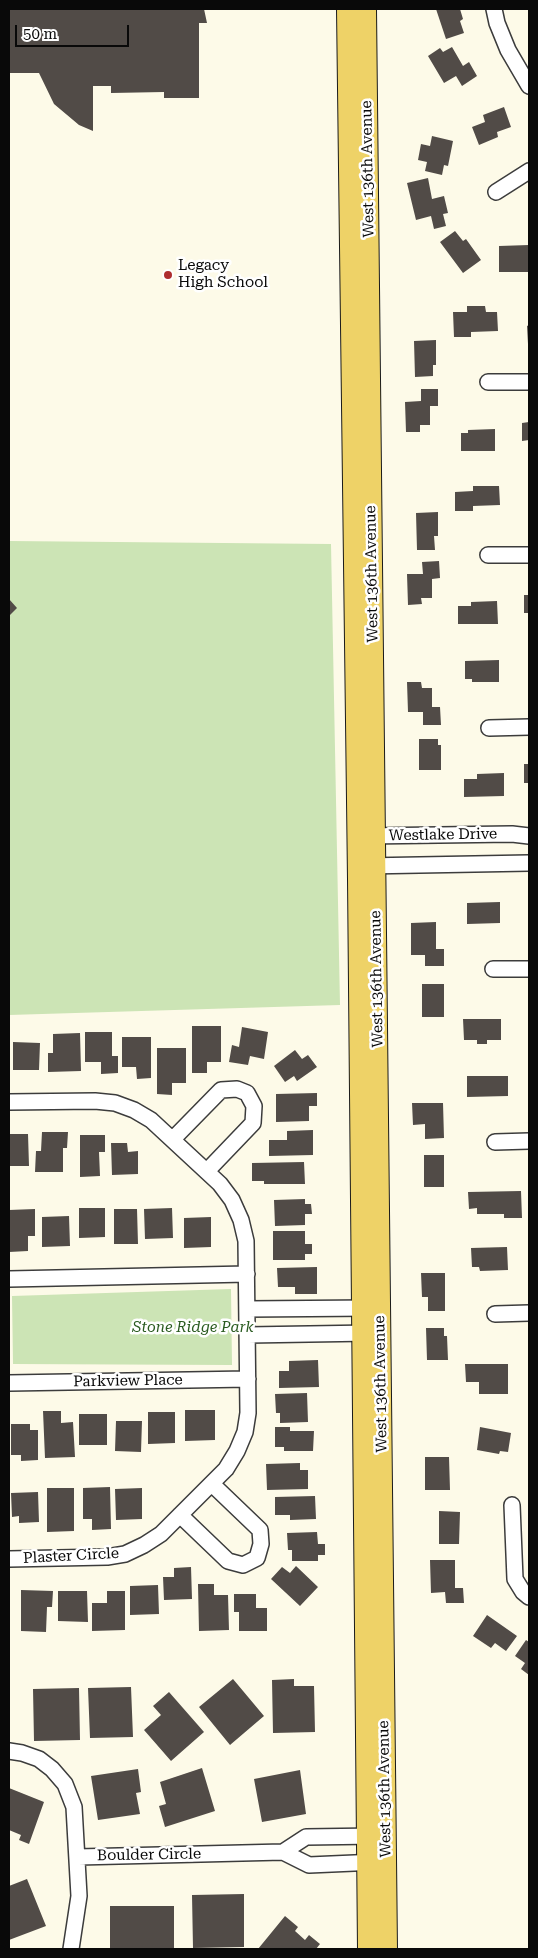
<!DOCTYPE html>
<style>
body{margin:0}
#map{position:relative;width:538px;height:1958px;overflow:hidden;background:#fdfae8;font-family:"Roboto Serif",serif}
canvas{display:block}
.frame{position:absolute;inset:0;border:10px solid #090909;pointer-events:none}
.scale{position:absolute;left:15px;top:25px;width:114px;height:22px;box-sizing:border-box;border:2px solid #090909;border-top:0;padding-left:6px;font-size:15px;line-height:18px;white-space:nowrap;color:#090909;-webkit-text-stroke:4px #fff;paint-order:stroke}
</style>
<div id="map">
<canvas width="538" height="1958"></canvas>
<div class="frame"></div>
<div class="scale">50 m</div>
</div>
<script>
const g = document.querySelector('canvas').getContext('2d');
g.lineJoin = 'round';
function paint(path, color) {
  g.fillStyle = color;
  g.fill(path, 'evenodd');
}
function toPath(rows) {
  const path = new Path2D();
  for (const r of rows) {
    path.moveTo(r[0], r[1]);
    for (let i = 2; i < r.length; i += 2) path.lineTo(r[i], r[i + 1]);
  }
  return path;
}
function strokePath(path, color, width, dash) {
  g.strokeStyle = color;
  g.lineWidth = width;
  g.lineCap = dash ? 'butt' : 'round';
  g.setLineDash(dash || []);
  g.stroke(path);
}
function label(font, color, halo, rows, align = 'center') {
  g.font = font + ' "Roboto Serif",serif';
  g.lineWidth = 5;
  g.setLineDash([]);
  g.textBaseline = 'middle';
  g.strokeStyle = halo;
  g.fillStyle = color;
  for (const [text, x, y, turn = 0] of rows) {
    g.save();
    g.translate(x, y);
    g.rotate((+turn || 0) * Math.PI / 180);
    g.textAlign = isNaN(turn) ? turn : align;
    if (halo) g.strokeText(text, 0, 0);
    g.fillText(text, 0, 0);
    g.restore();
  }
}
const green = toPath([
 [9,541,331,544,340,1005,9,1015],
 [231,1289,232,1365,13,1364,12,1296]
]);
const building = toPath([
 [9,9,204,9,207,23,199,23,199,98,164,98,164,92,111,93,111,86,93,86,93,131,79,125,54,104,39,73,9,73],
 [436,9,460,9,463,19,460,21,464,33,446,39],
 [452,47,463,66,469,62,477,76,462,86,456,76,444,83,428,56,440,48,443,52],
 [504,107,511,127,497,132,498,137,479,145,472,127,485,122,483,115],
 [432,136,453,141,448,166,444,165,442,175,425,171,427,162,418,160,421,144,430,146],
 [428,178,432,199,444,196,448,213,443,214,446,226,434,229,431,216,416,220,407,183],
 [455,231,463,241,466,239,481,260,463,273,440,242],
 [529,245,529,272,499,272,499,246],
 [467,306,485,306,486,312,497,312,498,331,471,332,471,337,454,337,453,312,467,312],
 [529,325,529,344,528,344,527,326],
 [436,340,436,365,433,365,433,376,415,377,414,341],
 [421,389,438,389,438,406,430,406,430,425,420,425,420,432,406,432,405,402,421,401],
 [529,422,529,440,522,441,522,423],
 [495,429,495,451,461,451,461,433,468,433,468,430],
 [473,486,499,486,500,505,473,506,473,511,455,511,455,492,473,491],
 [438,512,438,536,434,536,435,550,417,550,416,513],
 [439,561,440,578,432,579,432,598,421,598,422,604,408,605,407,574,423,574,422,562],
 [524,595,529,595,529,613,524,613],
 [9,599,17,608,9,616],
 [497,601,498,624,458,624,458,606,471,606,471,602],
 [499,660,499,682,472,682,472,679,465,679,465,661],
 [407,682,421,682,422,688,432,688,432,707,440,707,441,725,423,725,423,712,408,712],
 [419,739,438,739,438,745,441,745,441,770,419,770],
 [524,764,529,764,529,783,524,783],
 [504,773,504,796,464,797,464,779,477,779,477,774],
 [500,902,500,923,467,924,467,903],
 [436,922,436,949,444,949,444,966,425,966,425,955,411,955,411,923],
 [422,984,444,984,444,1017,422,1017],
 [463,1019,501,1019,501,1040,487,1040,487,1044,477,1044,477,1040,464,1040],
 [192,1026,221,1026,221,1062,207,1062,207,1073,192,1073],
 [242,1027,268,1032,264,1059,250,1056,248,1065,229,1062,232,1045,239,1047],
 [85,1032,112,1032,112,1056,118,1056,118,1073,101,1074,101,1062,85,1062],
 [80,1033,81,1071,48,1072,48,1053,53,1053,53,1034],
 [122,1037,151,1037,151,1078,137,1079,136,1067,122,1067],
 [13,1042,40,1043,39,1070,13,1070],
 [157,1048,186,1048,186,1083,172,1083,172,1095,157,1094],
 [295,1050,302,1059,308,1055,317,1067,297,1081,294,1076,285,1082,274,1066],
 [467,1076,508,1076,508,1096,467,1097],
 [317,1093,317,1106,309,1106,309,1121,276,1122,276,1094],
 [412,1103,443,1103,444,1138,425,1139,425,1124,413,1125],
 [313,1130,313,1155,269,1156,269,1140,287,1140,287,1131],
 [42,1132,68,1132,67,1148,63,1148,63,1172,35,1172,36,1151,41,1151],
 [9,1134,28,1134,29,1166,9,1166],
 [80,1135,105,1135,105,1152,99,1152,100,1176,80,1177],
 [111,1143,127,1143,128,1152,138,1151,138,1174,112,1175],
 [424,1155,444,1155,444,1187,424,1187],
 [304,1162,305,1184,264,1184,264,1181,252,1181,252,1163],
 [521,1191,522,1218,504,1218,504,1214,477,1214,477,1208,469,1209,468,1192],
 [305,1199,305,1204,311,1204,312,1214,305,1214,305,1225,275,1226,274,1200],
 [79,1208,105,1208,105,1237,79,1238],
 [172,1208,173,1238,145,1239,144,1209],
 [35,1209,35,1236,28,1236,28,1251,9,1252,9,1210],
 [114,1209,137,1209,138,1244,114,1244],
 [69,1216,70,1246,42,1247,42,1217],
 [211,1217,211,1247,184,1248,184,1218],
 [273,1231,305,1231,305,1244,312,1244,312,1254,305,1254,305,1260,273,1260],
 [507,1247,508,1270,480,1271,479,1267,472,1267,471,1248],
 [317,1267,317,1294,295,1294,295,1287,278,1287,277,1268],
 [421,1273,445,1273,445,1311,428,1311,428,1297,422,1297],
 [426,1328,444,1328,444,1336,447,1336,448,1360,427,1360],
 [318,1360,319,1387,279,1388,279,1371,289,1371,289,1361],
 [465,1364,508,1364,508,1394,479,1394,479,1382,466,1382],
 [307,1393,308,1422,280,1423,280,1413,276,1413,275,1394],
 [185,1410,215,1410,215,1440,185,1441],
 [43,1411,61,1411,61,1423,73,1422,75,1457,45,1458],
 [148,1412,175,1412,175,1443,148,1444],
 [79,1414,107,1414,107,1445,79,1445],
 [116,1421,142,1421,141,1452,115,1451],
 [11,1424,30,1424,30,1430,38,1430,38,1460,21,1461,21,1455,11,1455],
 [275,1427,290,1427,290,1431,314,1431,313,1451,284,1451,284,1447,275,1447],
 [480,1427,511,1433,508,1452,500,1451,499,1454,477,1450],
 [425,1457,449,1457,450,1490,425,1490],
 [300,1463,300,1470,308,1470,308,1489,267,1490,266,1464],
 [110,1487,111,1529,92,1530,92,1519,83,1519,83,1488],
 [47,1488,74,1488,74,1531,47,1532],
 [142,1488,142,1519,116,1520,115,1489],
 [38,1492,39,1522,19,1523,19,1516,12,1517,11,1493],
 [315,1496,316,1519,290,1520,290,1515,275,1515,275,1497],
 [439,1511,460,1512,459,1544,439,1544],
 [317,1532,318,1544,325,1544,325,1555,318,1555,318,1561,292,1561,292,1550,288,1550,287,1533],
 [430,1560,455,1560,455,1588,463,1588,464,1603,446,1603,445,1592,431,1593],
 [296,1566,318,1587,300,1606,271,1579,282,1567,290,1573],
 [191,1567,192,1599,164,1600,163,1577,174,1577,174,1568],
 [198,1584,214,1584,214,1595,228,1595,229,1630,199,1631],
 [158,1585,159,1614,130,1615,130,1586],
 [21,1590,53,1591,52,1607,47,1607,46,1632,21,1631],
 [58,1591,87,1591,88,1622,58,1621],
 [107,1591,125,1591,125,1630,92,1631,92,1603,107,1603],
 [234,1594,256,1594,256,1608,267,1608,267,1631,239,1631,239,1612,234,1612],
 [487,1615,517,1636,506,1651,495,1643,491,1648,473,1636],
 [526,1640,529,1642,529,1675,521,1669,525,1663,515,1656],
 [233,1679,264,1716,230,1745,199,1707],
 [294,1679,294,1686,314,1686,315,1732,273,1733,272,1680],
 [131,1687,133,1737,90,1738,88,1688],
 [79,1688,80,1740,34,1741,33,1689],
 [169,1692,204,1732,171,1761,144,1730,161,1715,153,1706],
 [202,1768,215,1811,165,1827,159,1806,166,1804,160,1782],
 [138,1769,141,1792,136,1793,140,1814,98,1820,91,1776],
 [300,1770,306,1814,262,1822,254,1779],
 [9,1788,44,1802,29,1844,19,1840,21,1835,9,1830],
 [27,1879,46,1926,9,1940,9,1886],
 [244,1894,244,1947,193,1948,192,1895],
 [110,1906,174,1906,174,1949,110,1949],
 [285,1916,298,1927,295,1931,305,1940,309,1935,320,1944,316,1949,258,1949]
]);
const minor = toPath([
 [494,9,497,23,508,50,529,86],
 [496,192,529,171],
 [488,382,529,382],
 [488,555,529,555],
 [489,728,529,727],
 [366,836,512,834,529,836],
 [365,866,529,863],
 [493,969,529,969],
 [9,1102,95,1101,115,1103,134,1110,151,1120,220,1184,232,1200,241,1220,246,1241,248,1413,245,1432,237,1451,226,1469,161,1534,144,1545,125,1554,107,1557,9,1559],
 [173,1139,221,1090,237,1089,247,1093,254,1106,253,1123,207,1171],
 [495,1142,529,1141],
 [9,1279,247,1274],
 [247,1309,371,1308],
 [495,1314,529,1313],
 [248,1335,371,1333],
 [9,1383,248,1379],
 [512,1505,515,1579,523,1592,529,1597],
 [180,1515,228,1561,243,1565,257,1558,261,1544,260,1530,212,1484],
 [9,1751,22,1753,39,1759,52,1769,65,1784,74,1807,79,1896,71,1949],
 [283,1852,306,1837,377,1836],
 [78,1857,283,1852,309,1865,377,1862]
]);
const major = toPath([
 [347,9,358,879,368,1949],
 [366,9,387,1949]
]);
const markers = [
 [168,275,5,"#ae2d2f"]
];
const streetNames = [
 ["West 136th Avenue",368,169,-91],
 ["West 136th Avenue",372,574,-91],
 ["Westlake Drive",443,835,-1],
 ["West 136th Avenue",377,979,-91],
 ["Parkview Place",128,1381,-1],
 ["West 136th Avenue",381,1384,-91],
 ["Plaster Circle",71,1556,-3],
 ["West 136th Avenue",385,1789,-91],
 ["Boulder Circle",149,1855,-1]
];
const poiNames = [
 ["Legacy",178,266],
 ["High School",178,283]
];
const parkNames = [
 ["Stone Ridge Park",193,1328]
];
paint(green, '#cce4b5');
paint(building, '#514b47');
strokePath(minor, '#3c3c3c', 18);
strokePath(major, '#1a1a1a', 22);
strokePath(minor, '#fff', 15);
strokePath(major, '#eed267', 20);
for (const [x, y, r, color] of markers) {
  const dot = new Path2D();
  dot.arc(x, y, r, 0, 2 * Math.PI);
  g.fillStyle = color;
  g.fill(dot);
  strokePath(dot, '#fff', 2);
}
label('15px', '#090909', '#fff', streetNames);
label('15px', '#090909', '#fff', poiNames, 'left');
label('italic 15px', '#2a5b20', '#fff', parkNames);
</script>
